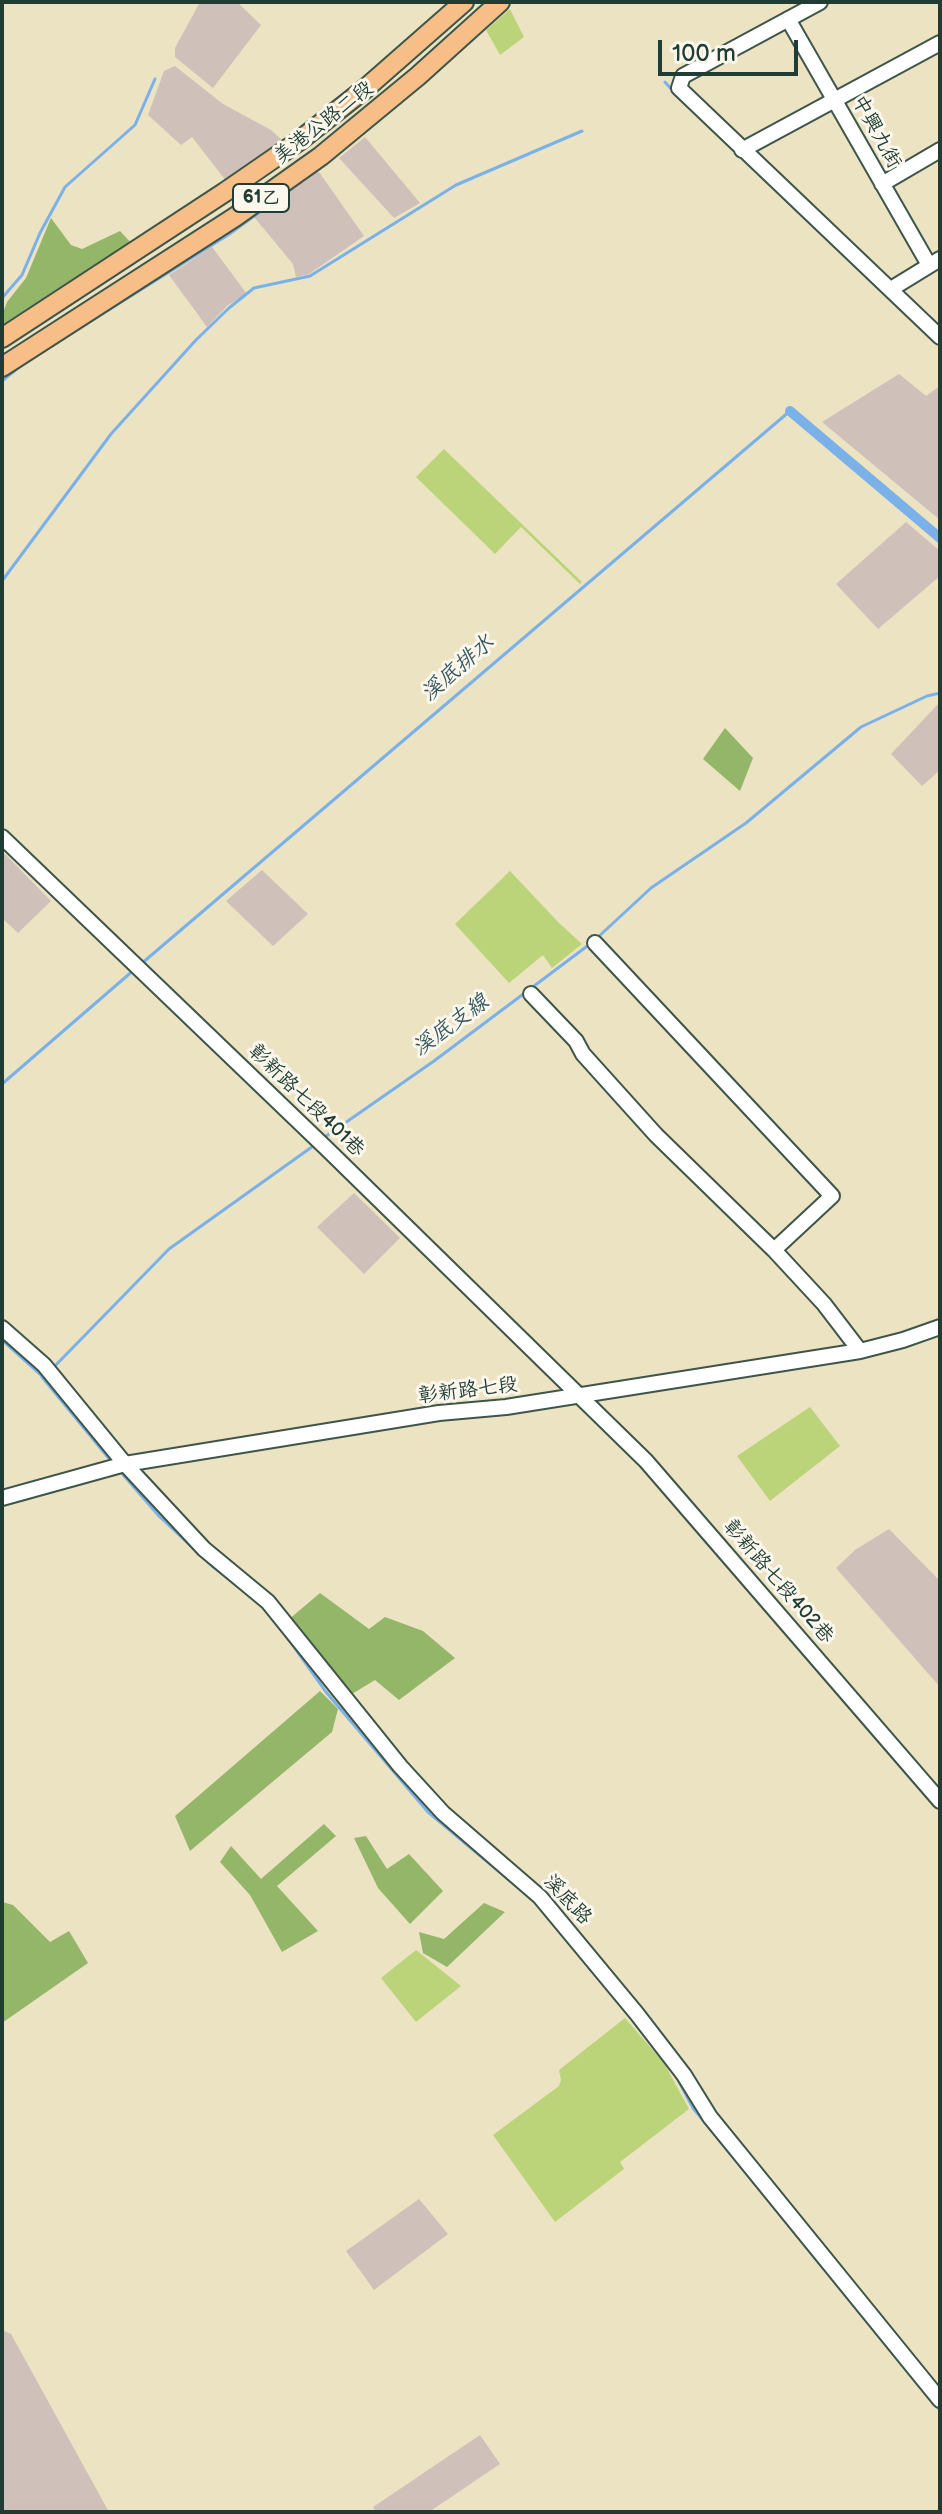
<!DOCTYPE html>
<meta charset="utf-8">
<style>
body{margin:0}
#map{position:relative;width:942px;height:2514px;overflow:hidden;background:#ece3c3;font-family:"Balsamiq Sans",sans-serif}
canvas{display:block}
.frame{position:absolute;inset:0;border:4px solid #1f3d34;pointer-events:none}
.scale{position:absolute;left:658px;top:40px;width:140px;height:36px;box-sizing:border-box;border:4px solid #1f3d34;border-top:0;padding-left:10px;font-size:24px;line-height:28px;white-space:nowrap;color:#1f3d34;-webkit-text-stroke:6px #fbf7ec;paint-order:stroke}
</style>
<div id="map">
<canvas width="942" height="2514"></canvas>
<div class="frame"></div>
<div class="scale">100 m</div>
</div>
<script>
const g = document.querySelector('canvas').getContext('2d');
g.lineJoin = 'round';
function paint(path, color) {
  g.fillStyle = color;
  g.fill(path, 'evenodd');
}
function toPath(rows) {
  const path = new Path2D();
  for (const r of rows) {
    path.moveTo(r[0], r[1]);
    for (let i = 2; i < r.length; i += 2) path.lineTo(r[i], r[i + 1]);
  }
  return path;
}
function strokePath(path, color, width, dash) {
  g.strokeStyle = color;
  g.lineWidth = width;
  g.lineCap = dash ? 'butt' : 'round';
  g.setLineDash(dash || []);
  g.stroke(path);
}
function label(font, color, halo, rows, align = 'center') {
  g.font = font + ' "Balsamiq Sans","LXGW WenKai TC",sans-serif';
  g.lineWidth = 6;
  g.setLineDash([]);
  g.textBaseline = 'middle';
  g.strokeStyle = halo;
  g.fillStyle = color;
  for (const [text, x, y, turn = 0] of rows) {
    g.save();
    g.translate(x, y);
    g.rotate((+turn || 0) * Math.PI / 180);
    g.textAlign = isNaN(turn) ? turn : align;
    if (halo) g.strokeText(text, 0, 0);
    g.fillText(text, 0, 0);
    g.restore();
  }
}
const industrial = toPath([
 [200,2,237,2,261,25,213,88,175,57,175,48],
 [175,66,223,104,271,130,283,141,227,182,192,137,181,145,148,115,164,71],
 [365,137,420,203,394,218,339,158],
 [312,171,319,172,364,236,309,274,296,277,293,264,254,217],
 [212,247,247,294,228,305,207,327,169,275],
 [899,374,926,396,940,386,940,520,822,422],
 [906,522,940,551,940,576,878,629,836,584],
 [939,703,940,770,922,786,891,754],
 [5,854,51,901,18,933,2,918,2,857],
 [262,870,308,914,273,946,226,901],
 [354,1193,400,1238,364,1274,317,1227],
 [889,1529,938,1579,940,1578,940,1687,836,1568,855,1550],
 [419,2199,448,2234,374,2290,346,2251],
 [2,2330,11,2334,109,2512,2,2512],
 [480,2435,500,2464,429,2512,376,2512,373,2507]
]);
const green = toPath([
 [510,9,524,37,500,55,486,30],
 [444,449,582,582,580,584,521,527,495,554,416,477],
 [510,871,558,922,582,944,552,968,543,955,509,983,455,924],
 [810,1407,840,1446,770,1501,737,1456],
 [416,1950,461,1986,416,2022,381,1978],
 [625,2018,664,2063,689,2109,620,2162,624,2169,555,2222,493,2135,559,2086,561,2080,559,2070]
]);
const forest = toPath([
 [51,218,71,245,82,249,120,231,133,245,8,327,3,326,2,315,7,302,26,278],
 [725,728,753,758,740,791,703,759],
 [320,1593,369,1629,385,1617,423,1631,455,1658,399,1700,375,1680,352,1694,295,1635,287,1621],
 [320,1691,338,1709,332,1732,190,1851,175,1816],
 [324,1824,336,1836,277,1886,318,1931,282,1952,250,1895,220,1862,231,1846,261,1879],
 [366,1836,387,1869,409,1854,443,1891,410,1924,378,1888,354,1838],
 [2,1902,13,1905,50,1942,69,1931,88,1963,2,2023],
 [484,1903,505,1912,447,1967,423,1953,419,1932,444,1939]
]);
const stream = toPath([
 [665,82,673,91],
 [2,298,22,275,40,233,65,187,135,125,155,79],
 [40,353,228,235,293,188],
 [2,381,24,363],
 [2,581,111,434,196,340,229,308,254,288,310,276,456,185,582,131],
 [596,939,651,888,746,823,861,727,927,696,940,693],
 [141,964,790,411],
 [2,1084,135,969],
 [322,1139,434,1061,590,944],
 [2,1340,43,1377],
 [52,1369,169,1249,316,1144],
 [42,1377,111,1461],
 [119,1470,159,1516,211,1565,245,1592],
 [276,1622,326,1692,428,1812,533,1900],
 [676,2076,693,2108,926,2394],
 [933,2403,940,2410]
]);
const canal = toPath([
 [790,411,940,538]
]);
const minor = toPath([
 [820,2,683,76,679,88,940,337],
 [788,19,929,265],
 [742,150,940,43],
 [882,184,940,150],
 [891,289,940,259],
 [2,837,326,1148,646,1461,940,1801],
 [595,943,832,1196,774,1250],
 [531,994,576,1041,583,1054,656,1135,774,1250,824,1304,860,1351],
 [2,1328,44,1365,125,1464,204,1549,268,1602,400,1766,443,1813,540,1897,637,2014,684,2075,710,2117,940,2400],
 [2,1498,125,1464,439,1413,506,1407,860,1351,903,1340,940,1327]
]);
const major = toPath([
 [2,338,225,192,299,141,366,88,464,2],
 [2,367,235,217,321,156,418,76,500,2]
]);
const shields = [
 [261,198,56]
];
const shieldNames = [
 ["61乙",261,198]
];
const streetNames = [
 ["美港公路二段",324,123,-38],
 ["中興九街",876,132,61],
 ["彰新路七段401巷",306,1101,44],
 ["彰新路七段",468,1391,-7],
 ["彰新路七段402巷",778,1582,49],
 ["溪底路",567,1900,47]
];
const waterNames = [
 ["溪底排水",458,669,-41],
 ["溪底支線",451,1026,-36]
];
paint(industrial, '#cfc0ba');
paint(green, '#bbd479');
paint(forest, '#94b669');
strokePath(stream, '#7bb1e9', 3);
strokePath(canal, '#7bb1e9', 10);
strokePath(minor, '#3e5649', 18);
strokePath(major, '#3e5649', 22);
strokePath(minor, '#fff', 14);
strokePath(major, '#f7be87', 18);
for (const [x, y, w] of shields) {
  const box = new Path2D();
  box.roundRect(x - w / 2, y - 14, w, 28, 6);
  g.fillStyle = '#fbf7ec';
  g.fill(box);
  strokePath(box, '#1f3d34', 2);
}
label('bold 18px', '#1f3d34', null, shieldNames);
label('20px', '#1f3d34', '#fbf7ec', streetNames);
label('italic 22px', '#365a61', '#fbf7ec', waterNames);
</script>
